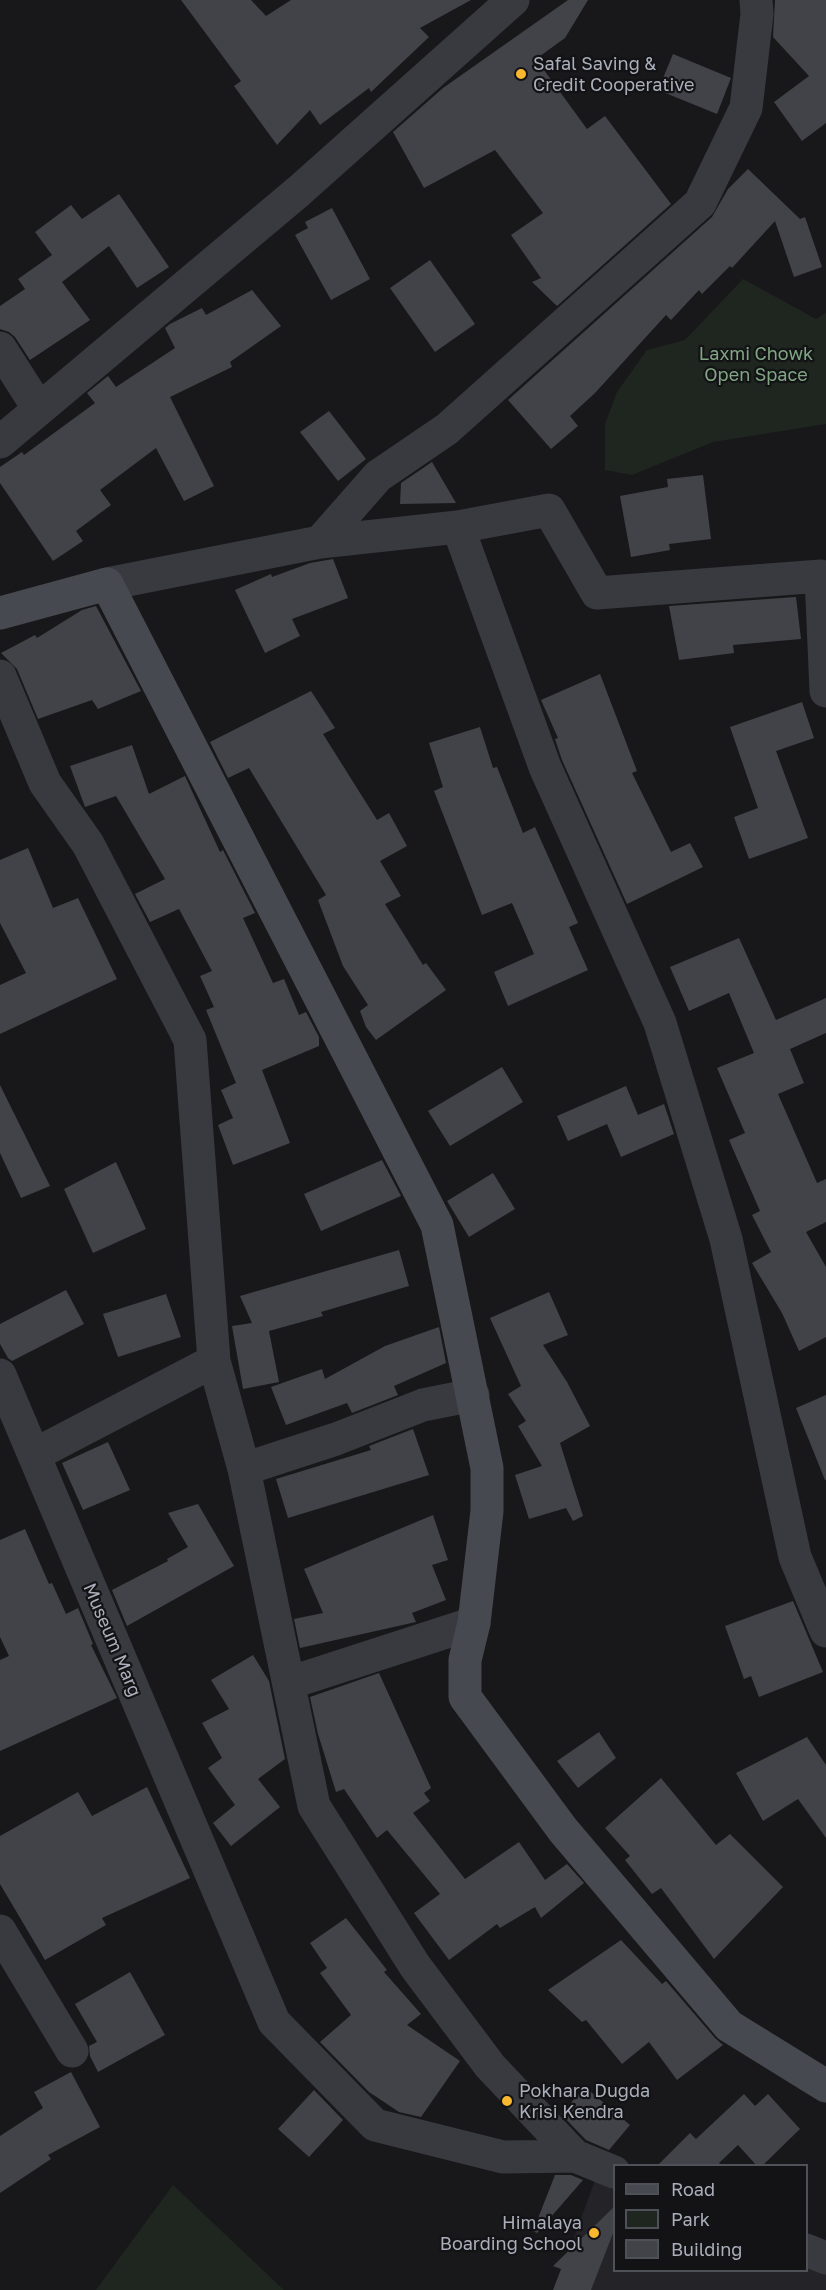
<!DOCTYPE html>
<style>
body{margin:0}
#map{position:relative;width:826px;height:2290px;overflow:hidden;background:#18181b;font-family:"Golos Text",sans-serif}
canvas{display:block}
.legend{position:absolute;left:613px;top:2164px;width:195px;height:108px;box-sizing:border-box;background:#131316;border:2px solid #4f5158;margin:0;padding:8px 10px;list-style:none;font-size:18px;color:#aaafbb}
.legend li{display:flex;align-items:center;gap:12px;height:30px}
.legend b{width:30px;border:2px solid #4f5158}
</style>
<div id="map">
<canvas width="826" height="2290"></canvas>
<ul class="legend">
<li><b style="height:8px;background:#474950"></b>Road</li>
<li><b style="height:16px;background:#1e261f"></b>Park</li>
<li><b style="height:16px;background:#424348"></b>Building</li>
</ul>
</div>
<script>
const g = document.querySelector('canvas').getContext('2d');
g.lineJoin = 'round';
function paint(path, color) {
  g.fillStyle = color;
  g.fill(path, 'evenodd');
}
function toPath(rows) {
  const path = new Path2D();
  for (const r of rows) {
    path.moveTo(r[0], r[1]);
    for (let i = 2; i < r.length; i += 2) path.lineTo(r[i], r[i + 1]);
  }
  return path;
}
function strokePath(path, color, width, dash) {
  g.strokeStyle = color;
  g.lineWidth = width;
  g.lineCap = dash ? 'butt' : 'round';
  g.setLineDash(dash || []);
  g.stroke(path);
}
function label(font, color, halo, rows, align = 'center') {
  g.font = font + ' "Golos Text",sans-serif';
  g.lineWidth = 4.5;
  g.setLineDash([]);
  g.textBaseline = 'middle';
  g.strokeStyle = halo;
  g.fillStyle = color;
  for (const [text, x, y, turn = 0] of rows) {
    g.save();
    g.translate(x, y);
    g.rotate((+turn || 0) * Math.PI / 180);
    g.textAlign = isNaN(turn) ? turn : align;
    if (halo) g.strokeText(text, 0, 0);
    g.fillText(text, 0, 0);
    g.restore();
  }
}
const built = toPath([
 [599,2169,614,2176,614,2270,806,2270,807,2255,826,2263,826,2290,555,2290]
]);
const green = toPath([
 [743,279,816,319,826,313,826,424,713,442,632,475,605,470,605,424,617,392,647,350,685,340],
 [173,2185,284,2290,96,2290]
]);
const building = toPath([
 [181,0,251,0,266,16,291,0,471,0,420,28,429,37,371,92,369,88,320,125,310,110,277,145,234,86,241,81],
 [568,0,588,0,565,38,536,59,587,129,605,116,671,204,557,306,532,282,541,278,511,235,543,213,495,150,424,188,393,132,443,88],
 [775,0,826,0,826,123,802,141,774,102,809,76,773,37],
 [673,54,731,78,717,114,658,90],
 [748,169,800,219,805,217,822,267,794,277,775,221,732,268,730,266,702,294,699,290,671,320,666,315,595,393,570,416,578,426,551,449,508,400,712,217,728,189],
 [119,194,169,267,137,288,109,246,62,282,90,320,30,360,15,337,9,332,0,329,0,306,25,289,18,279,52,255,35,232,71,205,82,219],
 [332,208,370,279,331,300,295,235,308,228,305,222],
 [430,260,475,324,435,352,390,288],
 [252,290,281,326,230,362,232,367,170,397,214,486,184,501,156,448,100,490,111,505,76,531,83,541,53,561,0,483,0,467,22,452,24,455,95,403,87,393,108,376,116,387,175,348,165,328,170,324,202,308,206,315],
 [329,411,366,459,338,481,300,432],
 [432,462,456,503,400,504,401,483],
 [703,475,711,539,669,544,670,550,631,557,620,496,668,487,667,479],
 [333,559,348,598,292,619,300,636,265,653,235,590,271,574,272,577,310,563],
 [796,597,801,639,733,645,734,653,679,660,669,606],
 [96,606,141,691,98,709,92,700,38,719,17,669,1,653,35,635,37,638,82,610],
 [600,674,637,771,632,773,671,852,690,843,703,867,627,904,562,760,555,739,558,738,541,700],
 [311,691,335,728,323,734,377,820,389,813,407,846,380,861,401,896,385,904,423,965,426,963,446,990,376,1040,366,1027,360,1011,368,1005,343,966,318,900,326,895,249,768,228,778,210,742],
 [802,702,814,738,776,751,808,838,749,859,734,817,758,808,730,727],
 [480,727,493,768,497,767,523,833,535,827,578,923,569,927,588,970,508,1006,494,972,534,954,512,903,482,915,434,791,443,787,429,743],
 [132,745,149,794,185,776,220,852,223,850,255,913,243,918,273,983,284,979,299,1015,306,1012,319,1037,319,1046,262,1070,290,1143,233,1165,218,1125,233,1118,221,1090,236,1083,206,1010,214,1007,200,976,212,971,179,909,150,922,135,894,165,879,116,796,85,807,70,766],
 [28,848,53,908,78,898,117,979,0,1034,0,985,26,973,0,923,0,860],
 [739,938,776,1020,826,998,826,1033,790,1049,804,1083,778,1094,817,1183,826,1179,826,1222,806,1232,826,1267,826,1337,799,1351,782,1313,752,1263,771,1252,752,1215,760,1211,729,1140,745,1133,717,1068,754,1053,729,993,689,1011,670,967],
 [502,1067,523,1102,450,1146,428,1111],
 [0,1085,50,1186,21,1198,0,1153],
 [626,1086,638,1115,664,1104,674,1134,621,1157,607,1124,568,1141,557,1116],
 [382,1160,401,1196,321,1231,304,1194],
 [116,1162,146,1229,93,1253,64,1189],
 [493,1173,515,1209,469,1237,447,1201],
 [399,1250,409,1286,321,1312,323,1316,269,1331,279,1382,243,1389,232,1326,252,1323,240,1296],
 [66,1290,84,1324,12,1361,8,1358,0,1344,0,1324],
 [549,1292,568,1335,543,1345,567,1382,590,1426,560,1443,583,1516,573,1521,566,1508,529,1519,515,1475,542,1466,518,1426,526,1421,508,1394,521,1386,490,1318],
 [166,1294,181,1337,118,1357,103,1314],
 [439,1327,446,1363,394,1386,398,1395,352,1413,347,1403,286,1425,271,1387,322,1369,325,1379,385,1346],
 [826,1395,826,1480,825,1480,796,1408],
 [413,1429,429,1475,288,1518,276,1479,371,1450,369,1446],
 [108,1442,130,1490,83,1510,62,1463],
 [198,1504,234,1566,127,1626,112,1590,168,1561,167,1559,188,1547,168,1513],
 [433,1515,448,1560,432,1565,446,1600,412,1613,416,1622,300,1648,294,1619,323,1613,304,1569],
 [25,1529,49,1584,52,1583,66,1614,78,1608,93,1644,91,1645,117,1698,0,1751,0,1660,9,1656,0,1637,0,1540],
 [793,1601,823,1672,759,1697,751,1676,744,1679,725,1626],
 [253,1655,269,1681,285,1759,258,1779,280,1807,231,1846,213,1823,235,1805,208,1768,222,1758,202,1723,229,1709,211,1680],
 [379,1673,431,1788,424,1793,430,1801,413,1813,465,1879,519,1842,545,1880,567,1864,584,1883,541,1918,535,1907,500,1928,497,1924,449,1960,414,1913,440,1894,387,1830,377,1838,344,1789,336,1792,318,1734,310,1697],
 [599,1732,616,1758,578,1788,557,1761],
 [807,1737,826,1765,826,1838,798,1799,763,1821,736,1773],
 [661,1778,716,1845,730,1834,783,1887,714,1959,661,1888,652,1894,625,1860,630,1856,605,1828],
 [147,1787,190,1878,102,1918,106,1925,45,1960,0,1884,0,1836,78,1792,92,1816],
 [346,1918,387,1970,384,1972,421,2014,407,2025,460,2061,421,2117,399,2112,369,2092,320,2042,351,2015,320,1973,327,1968,310,1943],
 [621,1940,662,1984,666,1981,715,2038,723,2045,677,2080,649,2042,622,2064,586,2020,582,2022,548,1990],
 [130,1972,165,2035,98,2072,90,2056,89,2046,97,2042,75,2004],
 [71,2072,100,2127,48,2155,51,2159,0,2193,0,2136,43,2108,34,2092],
 [585,2087,630,2125,609,2150,586,2140,561,2114],
 [314,2090,343,2120,309,2157,278,2129],
 [744,2094,755,2106,768,2094,800,2129,762,2166,757,2166,738,2145,719,2163,722,2166,657,2166,690,2133,696,2139],
 [555,2175,571,2175,583,2180,537,2233,533,2231],
 [615,2206,615,2228,591,2290,553,2290,561,2269,553,2266]
]);
const minor = toPath([
 [0,348,39,409],
 [458,527,545,767,660,1023,726,1239,795,1557,826,1631],
 [320,542,378,476,447,429,700,203,746,108,757,14,756,0],
 [107,584,320,542,458,527,549,510,597,593,821,576,826,691],
 [0,676,45,783,88,844,190,1040,214,1361,244,1469,314,1806,415,1966,490,2066,575,2156],
 [0,1375,274,2022,375,2125,503,2157,575,2156,614,2172],
 [34,1455,214,1361],
 [244,1469,336,1439,423,1405,473,1395],
 [289,1683,474,1623],
 [0,1931,72,2051],
 [806,2250,826,2258]
]);
const tertiary = toPath([
 [0,442,299,191,513,0]
]);
const secondary = toPath([
 [0,613,107,584,437,1225,487,1468,487,1511,474,1623,465,1660,465,1697,563,1830,729,2026,826,2086]
]);
const markers = [
 [521,74,6,"#fab830"],
 [507,2101,6,"#fab830"],
 [594,2233,6,"#fab830"]
];
const poiNames = [
 ["Safal Saving &",533,64],
 ["Credit Cooperative",533,85],
 ["Pokhara Dugda",519,2091],
 ["Krisi Kendra",519,2112],
 ["Himalaya",582,2223,"right"],
 ["Boarding School",582,2244,"right"]
];
const parkNames = [
 ["Laxmi Chowk",756,354],
 ["Open Space",756,375]
];
const streetNames = [
 ["Museum Marg",112,1640,67]
];
paint(built, '#242428');
paint(green, '#1e261f');
paint(building, '#424348');
strokePath(minor, '#393a40', 33);
strokePath(tertiary, '#393a40', 33);
strokePath(secondary, '#474950', 33);
for (const [x, y, r, color] of markers) {
  const dot = new Path2D();
  dot.arc(x, y, r, 0, 2 * Math.PI);
  g.fillStyle = color;
  g.fill(dot);
  strokePath(dot, '#131316', 2);
}
label('18px', '#aaafbb', '#131316', poiNames, 'left');
label('18px', '#80a683', '#131316', parkNames);
label('18px', '#aaafbb', '#131316', streetNames);
</script>
